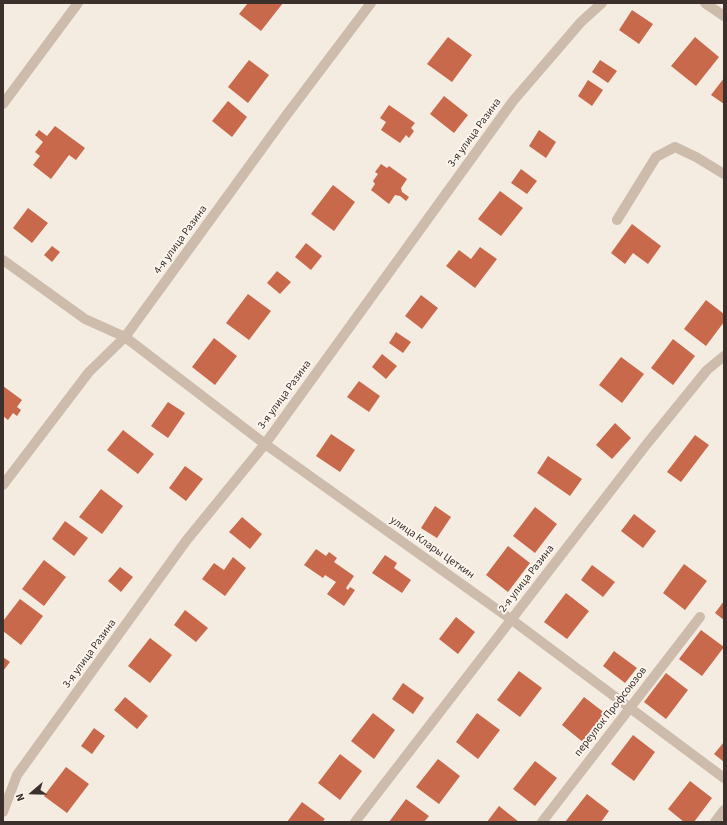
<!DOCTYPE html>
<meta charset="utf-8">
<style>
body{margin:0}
#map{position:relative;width:727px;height:825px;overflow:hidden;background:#f4ebe1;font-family:"Source Sans 3",sans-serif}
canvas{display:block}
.frame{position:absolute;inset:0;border:4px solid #3b302b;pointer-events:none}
.north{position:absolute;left:12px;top:773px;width:40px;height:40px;-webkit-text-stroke:3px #fbf5ee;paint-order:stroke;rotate:250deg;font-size:11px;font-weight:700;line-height:16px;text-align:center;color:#3b302b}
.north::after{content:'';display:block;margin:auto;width:14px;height:18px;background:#3b302b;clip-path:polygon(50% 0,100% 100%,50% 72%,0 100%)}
</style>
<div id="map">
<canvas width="727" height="825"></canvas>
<div class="frame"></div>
<div class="north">N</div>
</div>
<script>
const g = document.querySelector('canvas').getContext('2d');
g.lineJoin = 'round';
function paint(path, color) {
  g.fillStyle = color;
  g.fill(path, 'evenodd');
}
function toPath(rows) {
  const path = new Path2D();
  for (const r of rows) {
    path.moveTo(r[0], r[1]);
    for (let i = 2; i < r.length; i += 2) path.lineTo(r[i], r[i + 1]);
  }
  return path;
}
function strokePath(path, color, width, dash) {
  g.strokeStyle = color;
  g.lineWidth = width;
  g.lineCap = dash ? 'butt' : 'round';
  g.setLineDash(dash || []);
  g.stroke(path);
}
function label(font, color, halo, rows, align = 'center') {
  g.font = font + ' "Source Sans 3",sans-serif';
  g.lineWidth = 4;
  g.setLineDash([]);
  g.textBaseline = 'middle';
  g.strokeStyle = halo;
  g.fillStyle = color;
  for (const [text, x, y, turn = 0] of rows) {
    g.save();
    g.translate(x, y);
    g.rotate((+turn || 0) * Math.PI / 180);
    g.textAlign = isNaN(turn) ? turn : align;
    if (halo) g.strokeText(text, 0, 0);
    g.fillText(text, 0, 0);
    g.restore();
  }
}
const building = toPath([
 [248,3,283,3,261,31,239,14],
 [632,10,653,24,639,44,619,30],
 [448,37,472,55,452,82,427,64],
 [695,37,719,57,696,86,671,66],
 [249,60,269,75,248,103,228,87],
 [600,60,617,71,608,83,592,72],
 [724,78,724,104,711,95],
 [588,80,603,90,592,106,578,96],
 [444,96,468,115,454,133,430,114],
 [228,101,247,117,232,137,212,121],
 [389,105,415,123,411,128,414,131,409,138,406,135,400,143,381,130,386,122,380,118],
 [55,126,85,148,76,160,69,155,51,179,33,165,40,156,35,152,43,142,35,135,39,130,47,136],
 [539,130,556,142,546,158,529,146],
 [381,164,387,168,389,166,407,179,401,188,402,192,409,197,406,201,400,196,395,195,389,204,371,190,375,184,373,181,378,174,375,172],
 [521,169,537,181,527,194,511,183],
 [333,185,355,202,334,231,311,214],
 [500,191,523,208,501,236,478,219],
 [28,208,48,223,32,243,13,228],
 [632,224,661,246,648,264,633,253,625,264,611,253],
 [306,243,322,256,311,270,295,257],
 [52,246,60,252,52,262,44,255],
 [480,247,497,259,475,288,446,266,459,250,471,259],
 [277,271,291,282,280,294,267,283],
 [248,294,271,311,249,340,226,323],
 [421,295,438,308,422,329,405,316],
 [706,300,724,314,724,322,706,346,684,329],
 [396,332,411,342,403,353,389,343],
 [214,338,237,356,215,385,192,367],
 [673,339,695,356,673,385,651,368],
 [382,354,397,366,386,379,372,367],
 [621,357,644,374,622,403,599,385],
 [359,381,380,396,369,412,347,397],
 [3,386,22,400,17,407,21,410,17,416,13,413,8,420,3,416],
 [168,402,185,413,168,438,151,426],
 [615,423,631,438,612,459,596,445],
 [123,430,154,454,138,474,107,450],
 [331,434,355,450,340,472,316,456],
 [695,435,709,445,681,482,667,472],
 [548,456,582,479,570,496,537,473],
 [185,466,203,479,186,501,169,488],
 [101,489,123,506,102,534,79,517],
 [435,506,451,517,437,538,421,528],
 [535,507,557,524,535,553,513,536],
 [634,514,656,531,643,548,621,531],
 [242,517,262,534,250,549,229,532],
 [65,521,88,538,74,556,52,539],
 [508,546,530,563,508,592,486,575],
 [316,549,326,556,329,552,337,558,334,562,354,576,346,588,348,590,350,587,355,590,344,606,327,594,336,582,325,575,323,578,304,565],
 [385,555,397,563,394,568,411,580,402,593,372,573],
 [233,557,246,568,225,596,202,579,214,563,224,570],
 [44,560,66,577,44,606,22,589],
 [684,564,707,581,685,610,663,593],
 [592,565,615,582,603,597,581,580],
 [120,567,133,577,121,592,108,581],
 [566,593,589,611,567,639,544,622],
 [20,599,43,616,21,645,3,631,3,621],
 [724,601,724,620,715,613],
 [185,610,208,628,196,642,174,625],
 [456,617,475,632,458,654,439,639],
 [701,630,724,647,702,676,679,659],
 [150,638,172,655,150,683,128,666],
 [614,651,637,668,625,683,603,666],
 [3,657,10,662,3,671],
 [519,671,542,688,520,717,497,700],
 [666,673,688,690,666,719,644,702],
 [403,683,424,698,413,714,392,699],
 [125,697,148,716,137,729,114,710],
 [584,697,606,714,584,743,562,725],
 [373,713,395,730,374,759,351,741],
 [477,713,500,730,478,759,456,742],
 [94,728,105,736,92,754,81,746],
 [633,735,655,752,634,781,611,764],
 [724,742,724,762,714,754],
 [340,754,362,771,340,800,318,783],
 [438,759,460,776,439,804,416,787],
 [535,761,557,778,535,806,513,789],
 [66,767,89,784,67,813,44,796],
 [690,781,712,798,694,822,684,822,668,809],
 [587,794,609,811,601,822,565,822],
 [406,799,429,816,424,822,389,822],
 [302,802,325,819,322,822,287,822],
 [499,806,519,822,487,822]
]);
const minor = toPath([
 [705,3,724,16],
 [3,104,78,3],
 [617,220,656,157,675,147,696,157,724,174],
 [3,260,85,319,125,337,265,444,512,620,724,778],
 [3,485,89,372,125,337,285,117,371,3],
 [3,812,17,775,186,541,265,444,513,101,581,22,602,3],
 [355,822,646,445,707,370,724,356],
 [542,822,700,617],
 [715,822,724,810]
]);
const streetNames = [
 ["3-я улица Разина",475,133,-54],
 ["4-я улица Разина",181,240,-54],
 ["3-я улица Разина",285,395,-54],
 ["улица Клары Цеткин",432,548,35],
 ["2-я улица Разина",527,579,-52],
 ["3-я улица Разина",90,654,-54],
 ["переулок Профсоюзов",611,712,-52]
];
paint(building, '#c8694b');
strokePath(minor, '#cdbbac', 10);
label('11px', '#3b302b', '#fbf5ee', streetNames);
</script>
